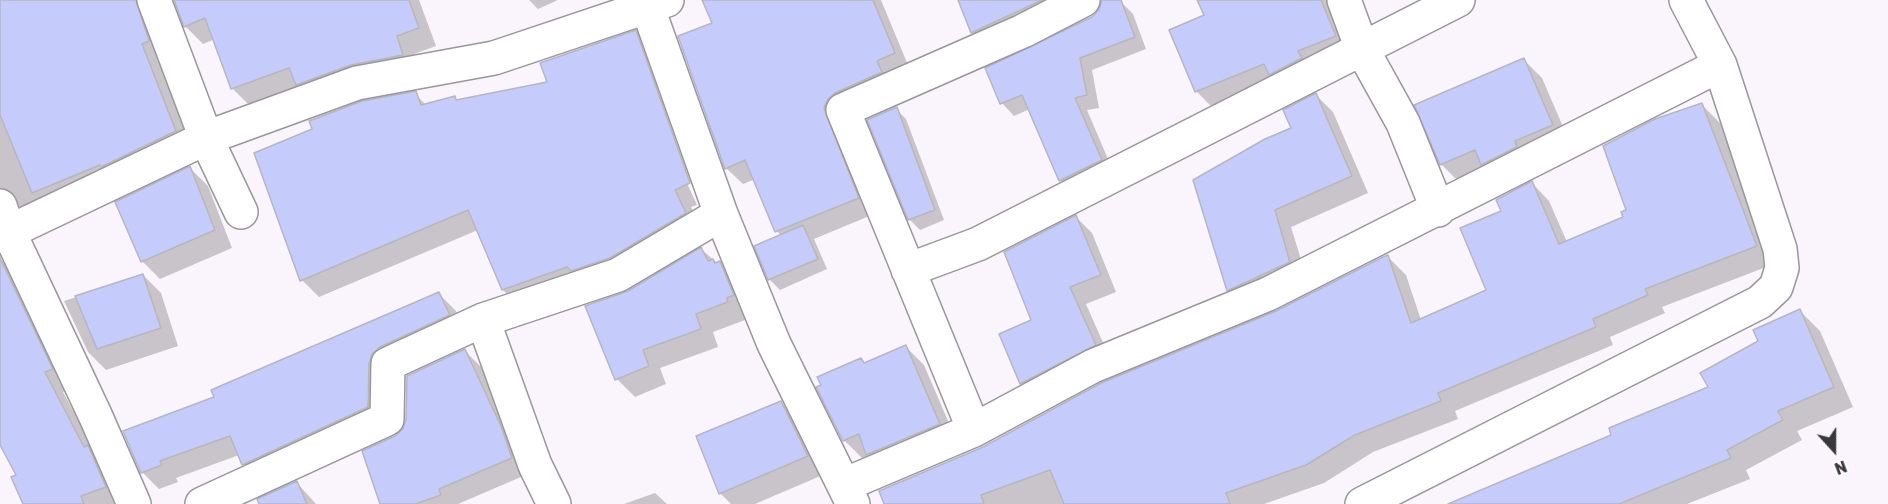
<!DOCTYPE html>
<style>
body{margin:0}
#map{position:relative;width:1888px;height:504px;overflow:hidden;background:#faf5fc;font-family:Rubik,sans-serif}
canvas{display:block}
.north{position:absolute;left:1804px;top:420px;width:60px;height:60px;-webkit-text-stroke:4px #fff;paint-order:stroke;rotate:159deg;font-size:16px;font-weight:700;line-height:24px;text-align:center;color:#383739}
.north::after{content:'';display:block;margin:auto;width:21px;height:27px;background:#383739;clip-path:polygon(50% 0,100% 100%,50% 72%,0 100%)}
</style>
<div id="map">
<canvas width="1888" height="504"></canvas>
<div class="north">N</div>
</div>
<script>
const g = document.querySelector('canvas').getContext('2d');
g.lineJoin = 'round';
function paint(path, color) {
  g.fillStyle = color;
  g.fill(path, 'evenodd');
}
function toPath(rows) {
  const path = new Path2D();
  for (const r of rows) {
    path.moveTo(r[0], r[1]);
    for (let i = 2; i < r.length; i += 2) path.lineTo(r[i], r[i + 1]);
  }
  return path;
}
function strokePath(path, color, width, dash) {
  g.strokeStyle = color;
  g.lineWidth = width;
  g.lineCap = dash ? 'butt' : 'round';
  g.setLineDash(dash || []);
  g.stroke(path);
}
const shadow = toPath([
 [0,0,138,0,154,17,168,60,160,63,194,151,24,206,13,207,0,223],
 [176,0,419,0,436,46,414,54,417,63,250,106,232,88,215,39,203,44,185,26],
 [529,0,558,0,538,9],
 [720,0,881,0,910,70,842,135,874,214,814,239,827,269,780,290,770,280,756,247,781,236,777,231,755,179,743,184,726,168,714,24],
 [960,0,1087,0,988,48,972,33],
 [1103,0,1120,1,1133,14,1146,49,1092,70,1099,108,1087,110,1114,173,1073,193,1060,180,1030,109,1014,116,1002,103,1100,10],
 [1199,0,1328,0,1351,53,1213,108,1196,91,1206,16],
 [629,57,697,205,691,207,702,231,520,307,503,290,478,230,319,297,302,280,416,95,426,105,455,98,457,101,549,84],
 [1524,60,1542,78,1570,143,1459,182,1441,164],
 [1316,95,1333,112,1368,193,1291,227,1307,279,1246,307,1228,290,1293,129],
 [1702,105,1720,123,1774,264,1662,307,1665,313,1610,337,1613,345,1455,411,1458,419,1373,452,1324,483,1264,504,885,504,984,448,1276,313,1388,257,1406,275,1421,320,1488,291,1503,212,1532,183,1549,201,1567,242,1625,218],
 [896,109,906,119,944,220,920,230,910,220,869,121],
 [190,168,208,186,232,248,160,279,142,261],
 [1076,217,1092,233,1116,292,1086,304,1111,361,1038,399,1021,383,1033,321],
 [0,245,1,260,17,275,71,388,63,392,123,504,25,504,18,476,0,441],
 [701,249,738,281,751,313,744,316,745,320,713,332,718,347,660,368,666,384,635,397,617,379,628,292],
 [143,275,161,293,178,346,106,370,88,352,64,301],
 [439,294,456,311,465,332,397,363,385,423,260,481,243,464,239,455,176,478,178,482,159,489,142,472,216,398],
 [1800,311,1820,331,1853,407,1797,431,1802,440,1746,470,1750,479,1687,504,1452,504,1613,436,1710,388,1759,341],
 [906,347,924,365,957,442,885,472,868,456,862,458,844,440,865,364],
 [465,351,481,367,528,474,458,504,382,504,396,437],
 [781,403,799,421,825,474,755,504,731,504,720,493],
 [297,483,316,504,261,504],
 [655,493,667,504,624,504]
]);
const building = toPath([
 [0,0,136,0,149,41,142,44,176,131,101,167,100,165,32,193,0,115,0,0],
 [174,0,409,0,419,28,397,36,403,55,351,65,296,85,289,68,231,89,205,18,184,27,174,0],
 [702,0,873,0,895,53,877,61,882,72,835,93,828,99,824,108,859,198,775,232,745,160,725,169,678,36,712,23,702,0],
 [958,0,1042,0,971,33,958,0],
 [1102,0,1121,0,1135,37,1080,58,1087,95,1075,98,1102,160,1059,181,1022,95,1000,104,985,68,1092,17,1099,10,1102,0],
 [1197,0,1321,0,1336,36,1298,51,1302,58,1269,75,1264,64,1195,92,1169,30,1204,15,1197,0],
 [636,30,690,183,675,190,686,213,610,258,571,271,567,267,502,290,468,210,300,281,254,153,312,129,309,121,362,101,416,91,421,105,455,96,456,100,547,82,540,63,636,30],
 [1524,58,1553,125,1515,141,1517,147,1481,165,1475,150,1440,165,1414,105,1524,58],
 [1316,93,1352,176,1275,210,1290,262,1227,291,1193,180,1265,139,1291,128,1283,110,1316,93],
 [1702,103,1757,246,1645,289,1648,295,1593,319,1596,327,1438,393,1441,401,1355,435,1306,465,1226,493,1230,504,1064,504,1050,470,981,495,984,504,884,504,879,491,983,447,1101,383,1276,311,1383,257,1388,255,1411,323,1486,290,1460,228,1501,211,1496,200,1532,181,1559,244,1623,217,1621,212,1626,210,1603,146,1655,119,1702,103],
 [897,107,935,210,908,220,867,120,897,107],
 [190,166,215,230,141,262,115,202,190,166],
 [1076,215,1101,275,1070,287,1096,345,1020,384,999,334,1031,320,1004,252,1076,215],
 [803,225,818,259,768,280,754,246,803,225],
 [701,247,708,261,713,259,715,263,720,261,734,295,727,298,728,302,696,314,701,329,643,350,649,366,615,380,585,306,628,291,701,247],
 [0,258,53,369,45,372,84,447,88,445,106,487,81,496,84,504,23,504,11,477,16,475,0,445,0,258],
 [143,274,161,328,97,349,75,296,143,274],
 [439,292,450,315,380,347,372,354,369,364,368,407,242,465,230,436,160,461,162,465,141,473,123,431,214,397,211,390,439,292],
 [1800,309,1834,387,1778,411,1783,420,1727,450,1731,458,1619,504,1448,504,1611,435,1609,428,1708,387,1700,373,1758,341,1753,330,1800,309],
 [906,345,940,424,866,455,859,434,843,441,816,387,821,385,817,377,861,358,864,363,906,345],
 [465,349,501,426,512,458,439,489,441,495,415,504,380,504,362,451,395,436,403,429,406,419,407,376,465,349],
 [781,401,808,456,719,494,696,436,781,401],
 [297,481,307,504,259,504,257,499,297,481]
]);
const minor = toPath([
 [154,0,206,138,241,212],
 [645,0,721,214,774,344,853,504],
 [1083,0,1023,31,843,110,974,430,1093,366,1268,294,1720,65],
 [1344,0,1362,49,1403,123,1438,210],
 [0,206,9,232,96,417,134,504],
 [0,236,206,138,357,83,494,58,667,0],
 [908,270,978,244,1458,0],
 [483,320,535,465,554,504],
 [844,485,974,430],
 [202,504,387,419,388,364,483,320,618,275,721,214],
 [1362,504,1760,302,1776,287,1782,268,1780,249,1720,65,1686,0]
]);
paint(shadow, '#0003');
paint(building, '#c5cbfa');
strokePath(building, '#b6b7be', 1.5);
strokePath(minor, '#9a969c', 36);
strokePath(minor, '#fff', 33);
</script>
